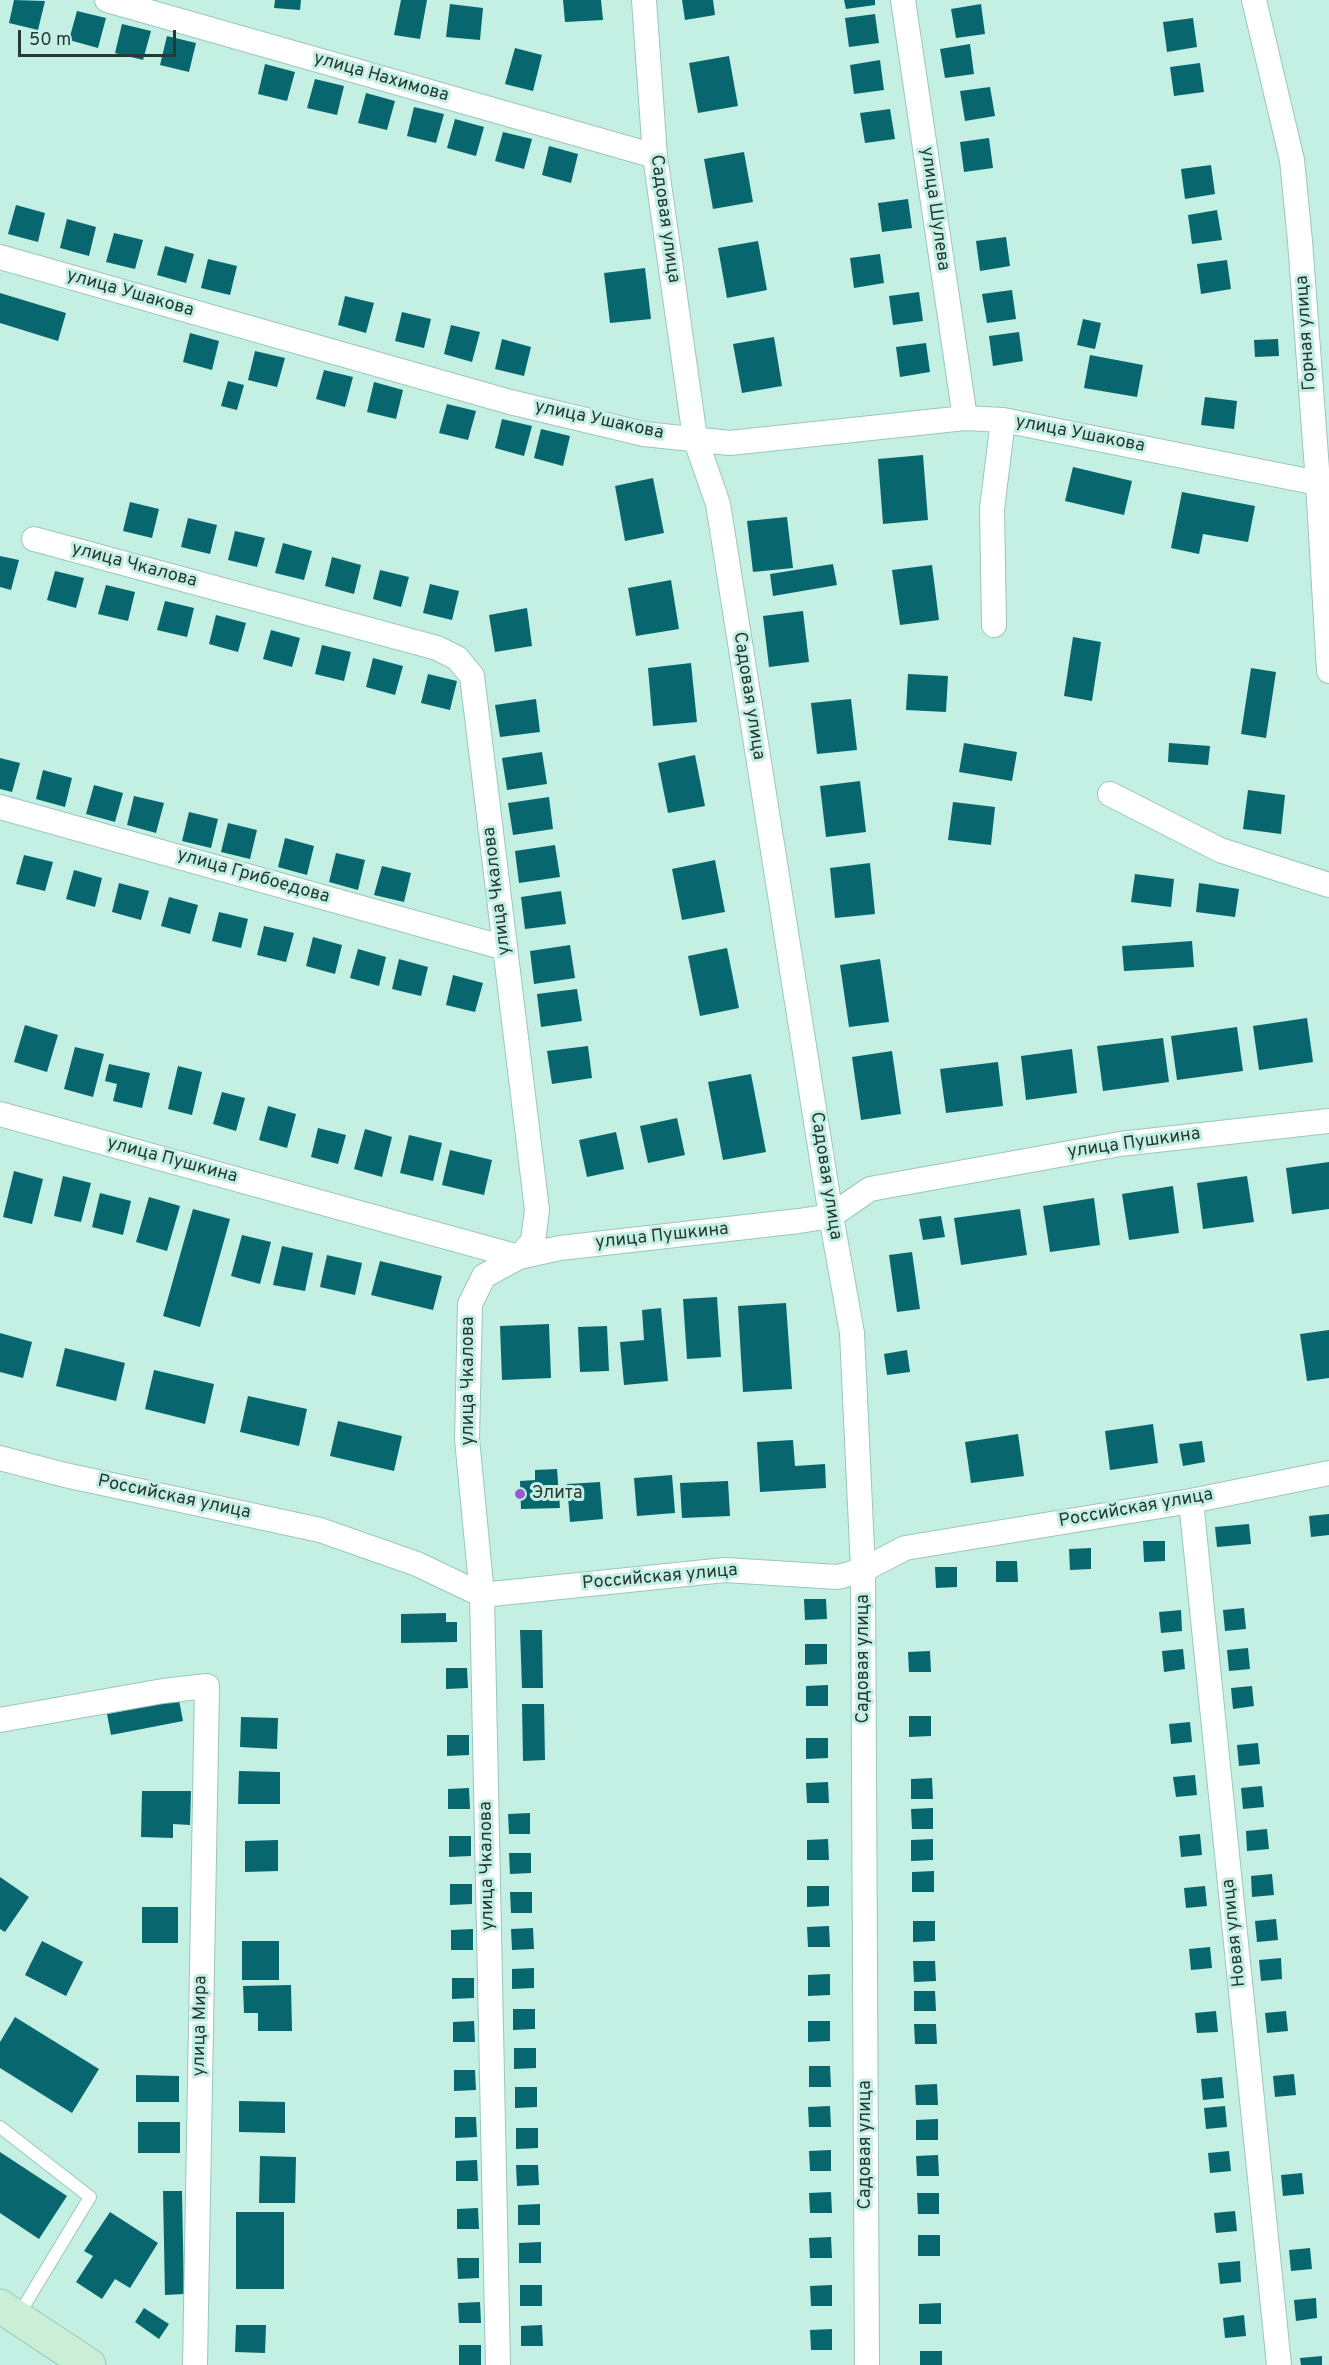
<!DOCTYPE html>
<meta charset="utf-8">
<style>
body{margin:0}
#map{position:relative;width:1329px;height:2365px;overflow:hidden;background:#c4f0e4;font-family:Overpass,sans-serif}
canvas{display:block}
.scale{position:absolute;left:18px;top:30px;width:158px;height:27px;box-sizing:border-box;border:3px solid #273934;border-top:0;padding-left:8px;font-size:18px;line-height:21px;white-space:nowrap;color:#273934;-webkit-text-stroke:4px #c4f0e4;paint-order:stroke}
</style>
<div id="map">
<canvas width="1329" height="2365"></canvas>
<div class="scale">50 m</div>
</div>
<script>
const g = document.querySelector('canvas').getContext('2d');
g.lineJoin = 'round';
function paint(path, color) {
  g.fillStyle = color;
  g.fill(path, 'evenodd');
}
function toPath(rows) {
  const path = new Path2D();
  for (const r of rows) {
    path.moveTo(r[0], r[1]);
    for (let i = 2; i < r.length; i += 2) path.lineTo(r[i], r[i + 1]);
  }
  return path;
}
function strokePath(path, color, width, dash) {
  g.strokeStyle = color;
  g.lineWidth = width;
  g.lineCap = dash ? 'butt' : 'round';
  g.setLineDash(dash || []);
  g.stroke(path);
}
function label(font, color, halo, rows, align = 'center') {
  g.font = font + ' Overpass,sans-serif';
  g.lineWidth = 6;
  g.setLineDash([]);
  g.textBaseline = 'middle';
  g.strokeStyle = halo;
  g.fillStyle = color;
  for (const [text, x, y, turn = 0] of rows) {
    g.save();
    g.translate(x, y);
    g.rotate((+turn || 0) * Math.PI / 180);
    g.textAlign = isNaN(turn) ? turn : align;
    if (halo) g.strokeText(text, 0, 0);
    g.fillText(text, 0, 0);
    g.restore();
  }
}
const building = toPath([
 [14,0,45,1,38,30,9,23],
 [275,0,301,0,300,10,274,8],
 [401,0,427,0,420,39,394,35],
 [563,0,601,0,603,20,565,22],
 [682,0,713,0,715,15,685,20],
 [844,0,875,0,875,5,846,9],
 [450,4,483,8,480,40,446,37],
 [981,4,985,34,956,38,951,9],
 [77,11,106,18,98,48,69,40],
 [875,14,879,43,849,47,845,18],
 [1193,18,1197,47,1167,52,1163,22],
 [122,24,151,31,143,60,115,53],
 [167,36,196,43,189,72,160,65],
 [970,44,974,74,945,78,940,49],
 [515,48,542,55,533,91,505,84],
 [729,56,738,106,698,113,689,63],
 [880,60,884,90,854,94,850,65],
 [1200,63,1204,92,1174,96,1170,67],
 [265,64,295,72,287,101,258,94],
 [315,79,344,86,337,115,307,108],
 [990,87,995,116,965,121,960,91],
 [366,93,395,101,387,130,358,123],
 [414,107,444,114,436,143,407,136],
 [890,109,895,139,865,143,860,113],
 [455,119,484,127,476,156,447,148],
 [503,132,532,139,524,169,495,161],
 [989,138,993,168,964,172,960,142],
 [549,146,578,154,571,183,542,175],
 [744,152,753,202,713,209,704,159],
 [1211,165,1215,194,1185,199,1181,169],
 [908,199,912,228,882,232,878,203],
 [16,205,45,213,38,242,8,234],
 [1217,210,1222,240,1192,244,1188,215],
 [67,219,96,227,89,256,60,248],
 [114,233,143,240,135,269,106,262],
 [1006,237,1010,266,980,271,976,241],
 [758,241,767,290,727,298,718,248],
 [165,246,194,254,186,283,157,275],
 [880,254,884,283,854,288,850,258],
 [208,259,237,266,230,295,201,288],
 [1227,260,1231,289,1201,294,1197,264],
 [645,268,651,319,610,323,604,273],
 [1012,290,1016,319,987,323,982,294],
 [919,292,923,321,893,325,889,296],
 [0,293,66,313,58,341,0,323],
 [345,296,374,303,366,333,338,325],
 [402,312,431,319,424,348,395,341],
 [1083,319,1101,323,1095,349,1077,345],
 [451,325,480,332,472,362,444,354],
 [1019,332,1023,361,993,366,989,336],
 [190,333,219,341,212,370,183,362],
 [774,337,782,386,742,393,733,344],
 [502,339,531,347,524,376,495,369],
 [1278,339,1279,356,1255,357,1254,340],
 [926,343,930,372,900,377,896,347],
 [255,351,285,358,277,387,248,380],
 [1090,355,1143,365,1137,397,1084,388],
 [324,370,353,377,345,407,316,399],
 [228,381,244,385,237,410,221,406],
 [374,382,403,390,396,419,367,412],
 [1205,397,1237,401,1234,429,1201,425],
 [447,404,476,411,468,440,439,433],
 [502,419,532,426,524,456,495,448],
 [541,429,570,436,563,466,534,458],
 [923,455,928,520,883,524,878,459],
 [1073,467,1132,481,1124,515,1065,501],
 [653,478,664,533,625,541,615,486],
 [1182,492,1255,506,1248,542,1203,534,1199,554,1171,548],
 [130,502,159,509,152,538,123,531],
 [787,517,793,568,753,572,747,521],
 [188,518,217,525,210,554,181,547],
 [235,531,265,538,257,567,228,560],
 [283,543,312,551,304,580,275,573],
 [0,556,19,560,11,590,0,587],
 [332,557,361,565,354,594,325,586],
 [833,564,837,585,773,596,770,574],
 [932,565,939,620,900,625,892,570],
 [380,570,409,577,401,607,373,599],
 [55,571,84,578,76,608,47,600],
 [671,580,679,629,636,636,628,588],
 [430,584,459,591,452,620,423,613],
 [106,585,135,592,128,621,98,614],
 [165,601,194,608,187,637,157,630],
 [527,608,532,646,495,652,489,615],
 [803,611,809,662,769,667,763,616],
 [216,615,246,623,238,652,209,644],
 [271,630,300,638,292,667,263,659],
 [1073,637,1101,642,1092,701,1064,696],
 [322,645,351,652,344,681,315,674],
 [373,658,403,666,395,695,366,687],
 [691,663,697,722,653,726,648,668],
 [1251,668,1276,672,1266,738,1241,734],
 [428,674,457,681,450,710,421,703],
 [908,674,948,676,946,712,906,710],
 [536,699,540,732,500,737,495,705],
 [851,699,857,750,817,754,811,703],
 [964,743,1017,752,1012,781,959,772],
 [1169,743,1210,746,1208,765,1168,762],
 [542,752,547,784,507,790,502,758],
 [695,755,705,806,668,813,658,763],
 [0,758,20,763,12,792,0,789],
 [43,770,72,778,65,807,36,799],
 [860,781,866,832,826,837,820,786],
 [94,785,123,793,115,822,86,814],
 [1248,790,1285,795,1281,834,1243,829],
 [134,796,164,803,156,833,127,825],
 [549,797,553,829,513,835,508,803],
 [953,802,995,807,991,845,948,840],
 [189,812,218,819,211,848,182,841],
 [228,823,257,830,250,859,221,852],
 [285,838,314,846,307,875,278,867],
 [555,845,560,877,519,883,515,851],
 [336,853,365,860,358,890,329,882],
 [24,855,53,862,45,891,16,884],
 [715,860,725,912,682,920,672,869],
 [870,863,875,914,835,918,830,868],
 [382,866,411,873,404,902,374,895],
 [74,870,102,878,95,907,66,899],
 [1135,874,1174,879,1171,907,1131,902],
 [119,883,149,891,141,920,112,912],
 [1199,883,1239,889,1235,917,1196,912],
 [561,891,566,924,525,929,521,897],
 [169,897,198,905,190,934,161,926],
 [219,912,248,919,241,948,212,941],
 [264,926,294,933,286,962,257,955],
 [313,937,342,945,335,974,306,966],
 [1192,941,1194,967,1124,971,1122,946],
 [570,945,575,978,534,984,530,951],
 [727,948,739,1008,700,1016,688,956],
 [358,949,386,957,379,986,350,978],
 [399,959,428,967,421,996,392,989],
 [880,959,889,1022,849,1027,840,965],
 [453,975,483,983,475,1012,446,1005],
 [577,989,582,1021,541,1027,537,994],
 [1307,1018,1313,1062,1259,1070,1253,1026],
 [25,1025,58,1035,47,1072,14,1062],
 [1237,1027,1243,1071,1177,1080,1171,1036],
 [1163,1038,1169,1082,1103,1091,1097,1046],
 [588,1046,592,1078,552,1084,547,1051],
 [75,1047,104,1054,93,1097,64,1089],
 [1072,1049,1077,1093,1026,1100,1021,1056],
 [892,1051,901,1114,861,1120,852,1057],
 [998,1062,1003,1106,946,1113,940,1069],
 [109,1064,150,1073,142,1108,113,1101,117,1084,105,1081],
 [178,1066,202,1072,192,1115,168,1109],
 [751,1074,766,1152,723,1160,708,1082],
 [222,1092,245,1098,236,1131,213,1124],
 [268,1106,296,1114,287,1148,259,1140],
 [677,1118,685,1155,648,1163,640,1126],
 [318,1128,346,1135,338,1164,311,1157],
 [365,1129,392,1137,382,1177,354,1169],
 [616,1132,624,1169,587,1177,579,1140],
 [409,1135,442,1143,433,1181,400,1173],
 [450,1150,492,1160,484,1195,442,1185],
 [1329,1162,1329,1209,1292,1214,1286,1168],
 [14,1171,43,1179,32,1224,3,1217],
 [63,1176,91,1183,81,1222,54,1216],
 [1247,1176,1254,1222,1203,1229,1197,1183],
 [1173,1186,1179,1233,1129,1240,1122,1194],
 [100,1193,131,1201,123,1235,92,1227],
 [149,1197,180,1206,167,1251,136,1242],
 [1094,1198,1100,1245,1050,1252,1043,1206],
 [193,1209,230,1219,200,1327,163,1316],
 [1020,1209,1027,1255,961,1265,954,1218],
 [941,1216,945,1237,923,1240,919,1219],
 [242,1235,271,1242,260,1284,231,1276],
 [282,1246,313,1253,305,1291,273,1285],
 [912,1252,920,1309,897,1312,889,1255],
 [327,1255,362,1263,355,1295,320,1287],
 [380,1261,442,1276,433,1310,371,1295],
 [717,1297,721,1357,687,1359,683,1299],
 [786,1303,792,1389,743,1392,738,1306],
 [661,1308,668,1381,624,1385,620,1342,644,1340,642,1310],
 [549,1324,551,1378,502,1380,500,1326],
 [607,1326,609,1371,580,1372,578,1327],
 [1329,1330,1329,1378,1307,1381,1300,1334],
 [0,1333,32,1342,23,1378,0,1372],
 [65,1348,125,1363,116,1401,56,1386],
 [907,1350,910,1372,887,1375,884,1354],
 [154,1370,214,1384,205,1424,145,1409],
 [248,1396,307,1409,299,1446,240,1432],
 [338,1421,402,1436,394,1471,330,1456],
 [1153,1424,1158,1463,1110,1470,1105,1431],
 [1018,1434,1024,1476,971,1483,965,1442],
 [793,1440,795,1466,825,1464,826,1488,760,1492,757,1442],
 [1202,1441,1205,1462,1183,1466,1179,1444],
 [557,1469,560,1508,521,1509,520,1481,535,1480,535,1470],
 [672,1475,675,1513,637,1516,634,1478],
 [728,1481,730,1516,682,1518,680,1483],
 [600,1482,603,1519,570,1522,567,1484],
 [1329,1514,1329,1535,1311,1537,1309,1516],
 [1249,1524,1251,1544,1217,1547,1215,1527],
 [1143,1541,1165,1541,1165,1561,1144,1562],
 [1091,1548,1091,1569,1070,1570,1069,1549],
 [996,1561,1017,1561,1018,1582,996,1582],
 [935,1567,957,1567,957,1587,936,1588],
 [804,1599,826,1599,827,1619,805,1620],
 [1244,1608,1246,1629,1225,1631,1223,1610],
 [1181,1610,1182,1631,1161,1633,1159,1612],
 [446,1613,446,1622,457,1622,457,1642,401,1643,401,1614],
 [520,1630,542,1630,543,1688,522,1688],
 [805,1644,827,1644,827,1664,805,1665],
 [1248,1648,1250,1669,1229,1671,1227,1650],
 [1183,1649,1185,1669,1164,1672,1162,1651],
 [930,1651,931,1672,909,1672,908,1652],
 [446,1668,467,1668,468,1688,446,1689],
 [828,1685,828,1706,806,1706,806,1686],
 [1252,1686,1254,1706,1233,1709,1231,1688],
 [179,1700,183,1721,111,1735,107,1714],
 [522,1704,544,1704,545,1760,523,1761],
 [909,1716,931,1716,931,1736,909,1737],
 [241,1717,278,1718,277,1749,240,1747],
 [1190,1722,1192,1742,1171,1744,1169,1724],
 [447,1735,469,1735,469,1755,447,1756],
 [806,1738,828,1738,828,1758,806,1759],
 [1258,1743,1260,1764,1239,1766,1237,1745],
 [239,1771,280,1772,280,1804,238,1804],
 [1195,1775,1197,1795,1176,1797,1173,1777],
 [932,1778,933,1799,911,1799,911,1779],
 [828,1782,829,1803,807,1803,806,1783],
 [1262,1786,1264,1807,1243,1809,1241,1788],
 [469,1788,470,1809,448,1809,448,1789],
 [142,1791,191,1791,190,1825,173,1824,173,1838,141,1837],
 [933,1808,933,1829,912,1829,911,1809],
 [530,1813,530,1834,509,1834,508,1814],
 [1267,1829,1269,1849,1247,1851,1246,1831],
 [1200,1834,1202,1855,1181,1857,1179,1836],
 [449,1836,471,1836,471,1856,449,1857],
 [828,1839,829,1860,807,1860,807,1840],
 [933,1839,933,1860,911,1861,911,1840],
 [278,1840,278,1871,245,1872,245,1841],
 [509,1853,531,1853,531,1873,510,1874],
 [934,1871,934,1892,912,1892,912,1872],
 [1272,1874,1274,1895,1252,1897,1251,1876],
 [0,1877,29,1897,5,1932,0,1929],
 [450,1884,472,1884,472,1904,450,1905],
 [807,1886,829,1886,829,1906,807,1907],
 [1205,1886,1207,1906,1186,1908,1184,1888],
 [510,1892,532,1892,532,1913,511,1913],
 [142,1907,178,1907,178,1943,142,1943],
 [1276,1919,1278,1940,1257,1942,1255,1921],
 [913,1921,935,1921,935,1941,913,1942],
 [829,1926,830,1947,808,1947,807,1927],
 [533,1928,534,1949,512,1950,511,1929],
 [473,1929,473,1950,451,1950,451,1930],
 [42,1941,83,1962,66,1996,25,1975],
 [242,1941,279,1941,279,1980,242,1980],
 [1210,1947,1212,1968,1191,1970,1189,1949],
 [1281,1958,1282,1979,1261,1981,1259,1960],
 [913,1961,935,1961,936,1981,914,1982],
 [534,1968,534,1988,512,1989,512,1969],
 [830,1974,830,1995,808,1996,808,1975],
 [452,1978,474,1978,474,1998,452,1999],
 [291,1985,292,2031,258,2031,258,2013,244,2013,243,1986],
 [914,1991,935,1991,936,2011,914,2011],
 [513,2009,535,2009,535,2029,513,2030],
 [1216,2011,1218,2032,1197,2033,1195,2013],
 [1286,2011,1288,2031,1267,2033,1265,2013],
 [15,2017,99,2069,72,2113,0,2068,0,2042],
 [474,2021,475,2042,453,2042,453,2022],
 [808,2021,830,2021,830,2041,808,2042],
 [914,2024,936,2024,937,2044,915,2044],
 [514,2048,536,2048,536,2068,514,2069],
 [809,2066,830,2066,831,2087,809,2087],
 [454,2070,475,2070,476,2090,454,2091],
 [1294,2074,1296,2095,1275,2097,1273,2076],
 [136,2075,179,2076,179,2102,136,2102],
 [1222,2077,1224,2098,1203,2100,1201,2079],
 [937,2084,938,2105,916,2105,915,2085],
 [515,2087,537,2087,537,2107,515,2108],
 [239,2101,285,2102,285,2133,239,2132],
 [830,2106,831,2127,809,2127,808,2107],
 [1225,2106,1227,2127,1206,2129,1204,2108],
 [455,2117,476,2117,477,2137,455,2138],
 [938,2119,938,2140,916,2140,916,2120],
 [138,2122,180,2122,180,2153,138,2153],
 [516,2128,538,2128,538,2148,516,2149],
 [831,2150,831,2171,810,2171,809,2151],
 [1229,2151,1231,2171,1210,2173,1208,2153],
 [0,2152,67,2196,39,2239,0,2213],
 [938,2155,939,2176,917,2176,916,2156],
 [260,2156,296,2157,295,2203,259,2203],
 [477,2160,478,2181,456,2181,456,2161],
 [516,2165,538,2165,539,2185,517,2186],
 [1302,2173,1304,2194,1283,2196,1281,2175],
 [163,2191,182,2191,184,2294,165,2295],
 [831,2192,832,2213,810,2213,809,2193],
 [917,2193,939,2193,939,2214,918,2214],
 [540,2204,540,2225,518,2225,518,2205],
 [478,2208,479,2229,457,2229,457,2209],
 [1235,2211,1237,2231,1216,2233,1214,2213],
 [110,2212,158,2243,130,2288,115,2279,102,2299,76,2282,93,2256,84,2251],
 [236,2212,284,2212,284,2289,236,2289],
 [918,2235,940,2235,940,2256,918,2256],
 [831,2237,832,2258,810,2258,809,2238],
 [541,2242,541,2263,519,2263,519,2243],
 [1310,2248,1312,2269,1291,2271,1289,2250],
 [457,2258,479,2258,479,2278,458,2279],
 [1240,2261,1241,2282,1220,2284,1218,2263],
 [520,2285,542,2285,542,2306,520,2306],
 [832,2285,832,2306,811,2306,810,2286],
 [1316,2298,1317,2318,1296,2321,1294,2300],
 [480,2302,481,2323,459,2323,458,2303],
 [941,2303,941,2324,919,2324,919,2304],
 [144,2308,169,2324,159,2339,135,2322],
 [1244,2315,1246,2336,1225,2338,1223,2318],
 [236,2325,266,2325,265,2353,235,2352],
 [542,2325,543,2346,521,2346,521,2326],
 [832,2329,832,2350,811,2350,810,2330],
 [459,2345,481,2345,481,2365,459,2365],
 [920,2351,942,2351,942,2365,920,2365],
 [1322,2356,1322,2365,1301,2365,1300,2358]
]);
const lane = toPath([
 [0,2127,90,2197,18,2316]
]);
const street = toPath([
 [107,0,655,156],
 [644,0,655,156,695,438,718,504,831,1216,852,1333,863,1570,867,2365],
 [903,0,965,418],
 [1254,0,1292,160,1300,241,1318,483,1329,671],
 [0,257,510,402,644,434,730,443,965,418,1003,420,1318,483],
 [34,539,437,648,457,658,472,676,537,1210,533,1241,519,1257,484,1276,470,1304,467,1439,482,1595,498,2365],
 [994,625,992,509,1003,420],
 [1110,794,1220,850,1329,885],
 [0,807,505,948],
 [0,1114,519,1257,560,1248,799,1221,831,1216,870,1189,1120,1144,1329,1121],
 [0,1458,65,1475,320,1530,417,1564,482,1595,725,1570,838,1577,863,1570,905,1548,1191,1501,1329,1473],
 [1191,1501,1279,2365],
 [0,1720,163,1691,207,1686,195,2365]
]);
const secondary = toPath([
 [0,2306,89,2365]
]);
const markers = [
 [520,1494,6,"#9c5ad0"]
];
const streetNames = [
 ["улица Нахимова",381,78,16],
 ["улица Шулева",934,209,82],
 ["Садовая улица",664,219,82],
 ["улица Ушакова",130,294,16],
 ["Горная улица",1307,333,-94],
 ["улица Ушакова",599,421,12],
 ["улица Ушакова",1080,435,11],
 ["улица Чкалова",134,566,15],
 ["Садовая улица",748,696,81],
 ["улица Грибоедова",253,877,16],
 ["улица Чкалова",498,891,-97],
 ["улица Пушкина",1134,1144,-8],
 ["улица Пушкина",172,1161,15],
 ["Садовая улица",825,1176,81],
 ["улица Пушкина",662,1237,-6],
 ["улица Чкалова",469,1381,-90],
 ["Российская улица",174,1498,12],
 ["Российская улица",1136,1509,-10],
 ["Российская улица",660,1578,-5],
 ["Садовая улица",864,1659,-90],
 ["улица Чкалова",488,1866,-91],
 ["Новая улица",1235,1933,-96],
 ["улица Мира",201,2026,-89],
 ["Садовая улица",866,2145,-90]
];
const poiNames = [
 ["Элита",532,1494]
];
paint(building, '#08676e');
strokePath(lane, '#9bc6ba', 14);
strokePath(street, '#9bc6ba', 26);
strokePath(secondary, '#9bc6ba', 35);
strokePath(lane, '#fff', 12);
strokePath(street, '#fff', 24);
strokePath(secondary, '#caeed6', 33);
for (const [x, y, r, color] of markers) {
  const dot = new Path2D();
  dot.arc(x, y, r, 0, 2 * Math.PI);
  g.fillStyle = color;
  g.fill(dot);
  strokePath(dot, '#c4f0e4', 2);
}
label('18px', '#273934', '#c4f0e4', streetNames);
label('18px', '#273934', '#c4f0e4', poiNames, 'left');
</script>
